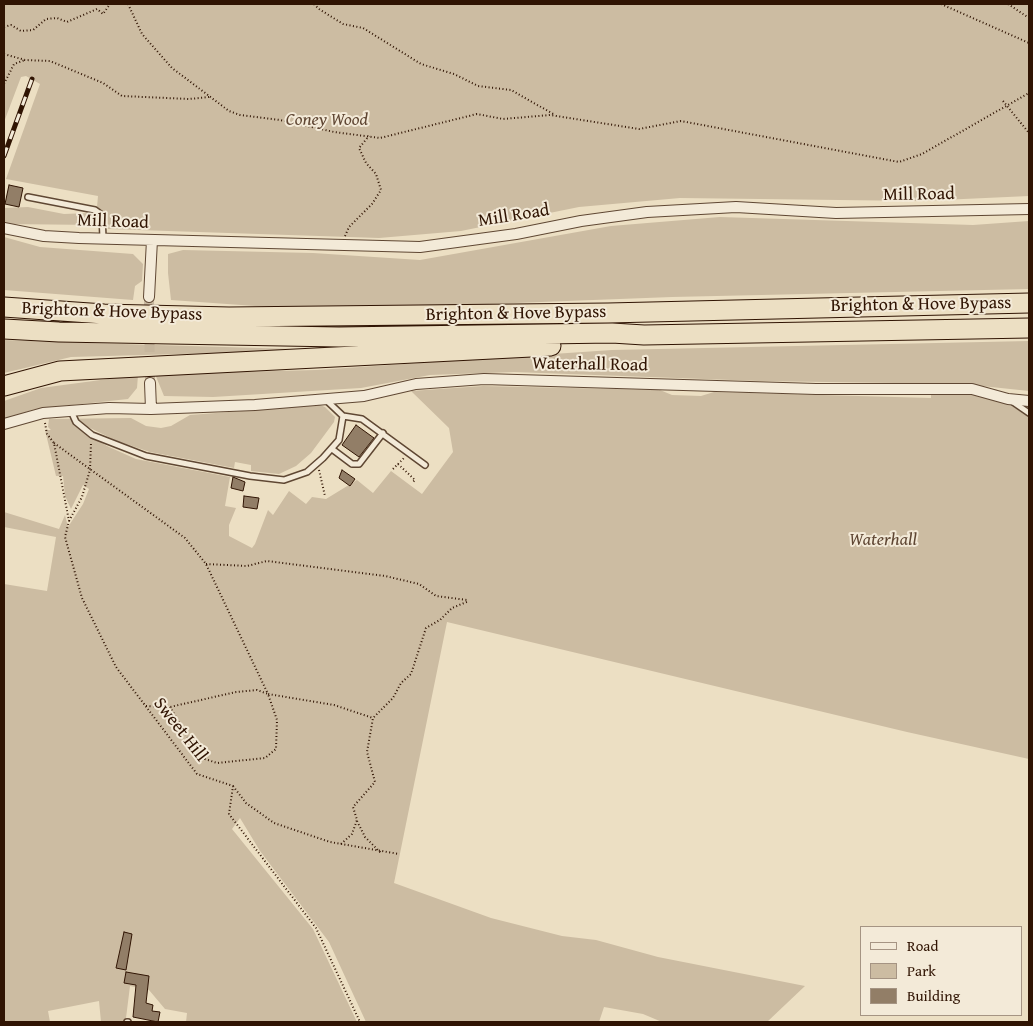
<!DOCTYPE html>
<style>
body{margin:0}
#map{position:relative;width:1033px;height:1026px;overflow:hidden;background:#ecdfc3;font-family:"Gentium Book Plus",serif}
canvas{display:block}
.frame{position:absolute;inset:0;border:5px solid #301403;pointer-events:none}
.legend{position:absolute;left:860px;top:926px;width:162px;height:90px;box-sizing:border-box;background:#f3ead8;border:1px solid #a59483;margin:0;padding:6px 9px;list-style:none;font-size:15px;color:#301403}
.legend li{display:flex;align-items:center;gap:10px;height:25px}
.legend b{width:25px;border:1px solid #a59483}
</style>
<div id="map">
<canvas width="1033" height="1026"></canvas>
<div class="frame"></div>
<ul class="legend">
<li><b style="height:6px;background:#f3ead8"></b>Road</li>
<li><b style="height:14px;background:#ccbca2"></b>Park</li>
<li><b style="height:14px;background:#927e67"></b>Building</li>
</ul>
</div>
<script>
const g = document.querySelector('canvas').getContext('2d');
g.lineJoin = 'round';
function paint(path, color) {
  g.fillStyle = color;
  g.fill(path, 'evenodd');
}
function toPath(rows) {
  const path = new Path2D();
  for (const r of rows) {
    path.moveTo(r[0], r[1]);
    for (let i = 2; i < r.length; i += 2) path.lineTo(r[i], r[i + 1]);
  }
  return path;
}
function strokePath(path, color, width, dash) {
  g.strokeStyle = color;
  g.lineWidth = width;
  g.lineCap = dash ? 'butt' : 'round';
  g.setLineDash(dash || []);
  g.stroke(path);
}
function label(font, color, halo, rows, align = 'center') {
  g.font = font + ' "Gentium Book Plus",serif';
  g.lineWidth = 4;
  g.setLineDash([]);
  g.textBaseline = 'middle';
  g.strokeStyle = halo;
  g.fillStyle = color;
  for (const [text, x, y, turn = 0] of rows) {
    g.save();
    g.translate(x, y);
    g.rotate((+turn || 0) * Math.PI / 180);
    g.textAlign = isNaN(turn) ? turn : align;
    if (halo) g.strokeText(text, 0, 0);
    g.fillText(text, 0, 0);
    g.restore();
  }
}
const green = toPath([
 [4,4,1029,4,1029,196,920,201,680,198,579,207,461,231,379,238,108,229,107,213,97,207,98,196,6,179,40,84,26,76,21,77,4,122],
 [28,207,64,214,90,213,96,215,98,220,97,225,4,224,4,208],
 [720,217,973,225,1029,221,1029,289,672,297,436,306,283,308,171,300,168,273,168,254,183,250,313,253,420,260,611,226],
 [4,237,40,247,133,254,143,264,142,281,135,286,133,300,4,290],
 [4,340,88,343,328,350,71,357,4,373],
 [1029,341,1029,391,963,384,758,381,514,372,430,375,361,388,213,397,164,396,155,374,316,370,612,350],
 [138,375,137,388,128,399,35,409,4,419,4,401,41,388],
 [483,386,660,390,672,395,701,396,714,392,931,398,931,392,966,393,1004,401,1029,417,1029,759,907,732,447,622,394,883,491,918,562,936,596,940,658,957,805,986,767,1022,662,1022,643,1014,604,1007,599,1022,366,1022,329,942,260,851,240,818,232,829,313,929,357,1022,186,1022,187,1013,165,1009,149,990,130,986,126,1018,123,1022,101,1022,99,1001,48,1011,50,1022,4,1022,4,584,47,591,56,537,4,527,4,512,59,529,65,515,68,527,83,504,89,489,83,485,71,509,65,496,63,476,56,476,45,430,51,430,48,427,49,419,131,418,146,426,161,428,171,426,190,415,320,405,325,407,335,417,334,422,311,453,296,466,279,474,251,471,251,465,235,462,234,468,150,452,117,441,88,427,84,433,109,447,136,459,230,477,225,506,236,508,229,525,229,536,252,548,255,544,268,510,273,515,289,491,306,504,312,497,326,499,357,480,373,493,391,471,422,494,453,452,449,428,411,391]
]);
const building = toPath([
 [9,185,23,188,19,207,5,204,9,185],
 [356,425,374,438,359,457,342,445,356,425],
 [342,470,355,479,350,486,339,478,342,470],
 [233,477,245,482,243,491,231,488,233,477],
 [244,496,259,498,257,509,243,507,244,496],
 [124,932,132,934,126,970,116,968,124,932],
 [126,972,149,976,146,1003,153,1005,152,1011,160,1012,158,1022,133,1017,136,985,124,983,126,972]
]);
const streetTunnel = toPath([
 [149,297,150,383]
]);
const path = toPath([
 [128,4,142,34,172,68,229,111,240,115,280,120,334,132,380,138,477,114,503,119,550,115,639,129,681,121,899,162,922,154,1029,93],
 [314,4,319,9,343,24,363,28,421,64,454,74,478,86,511,90,555,115],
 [941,4,1029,43],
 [1008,4,1029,18],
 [4,27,11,25,21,31,33,30,46,19,57,18,67,22,97,9,103,14,110,4],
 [4,54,25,60,50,61,103,83,122,96,189,99,209,97],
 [4,84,14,64,25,60],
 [1003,101,1029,133],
 [345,236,349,227,372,204,381,190,376,174,366,163,359,148,369,136],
 [45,423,47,434,54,443,69,521,65,537,82,598,116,667,197,774,233,786,229,814,316,928,360,1022],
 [54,443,185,538,206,564,268,694,334,705,373,718],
 [398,464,415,480,413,482],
 [393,469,404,458],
 [319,470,325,496],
 [69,521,82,497,90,470,91,443],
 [206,564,247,566,267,561,385,576,419,584,436,596,467,600],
 [146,706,170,707,236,692,257,690,268,694,277,720,276,749,265,758,217,763,205,759,191,743,170,707],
 [233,786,246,803,274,823,330,842,399,854],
 [357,821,365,837,381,853],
 [341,844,352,834,357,820,353,807,375,782,367,752,373,718,393,698,401,683,411,674,426,628,440,620,452,608,469,601]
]);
const lane = toPath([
 [28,197,95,210,102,215,103,238],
 [1013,402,1029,413],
 [71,411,76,422,92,435,146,456,250,476,284,480,307,472,323,458,339,440,343,416,325,399],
 [343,416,362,419,425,465],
 [332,449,352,464,359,464,383,433],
 [127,1022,128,1022]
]);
const street = toPath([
 [4,228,44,236,79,238,420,247,516,234,581,221,647,212,736,207,836,213,1029,209],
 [149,297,152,240],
 [150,383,151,409],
 [4,424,43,413,109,408,151,409,255,405,364,396,416,384,484,379,816,389,972,389,1008,399,1029,401]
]);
const highway = toPath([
 [4,307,104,314,229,317,608,313,1029,303],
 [4,329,59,332,339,337,612,333,644,335,1029,328],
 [4,386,60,371,551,346]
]);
const rail = toPath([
 [4,156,32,79]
]);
const parkNames = [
 ["Coney Wood",327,120],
 ["Waterhall",883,540]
];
const streetNames = [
 ["Mill Road",919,195,-1],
 ["Mill Road",514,216,-9],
 ["Mill Road",113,222,2],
 ["Brighton & Hove Bypass",921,305,-1],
 ["Brighton & Hove Bypass",112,312,2],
 ["Brighton & Hove Bypass",516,314,-1],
 ["Waterhall Road",590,365,1],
 ["Sweet Hill",180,730,52]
];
paint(green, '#ccbca2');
paint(building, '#927e67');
strokePath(building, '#301403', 1);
strokePath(streetTunnel, '#c6b69d', 10, [10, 5]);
strokePath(lane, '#5f4733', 8);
strokePath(street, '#5f4733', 12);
strokePath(highway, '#301403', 21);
strokePath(path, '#301403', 2, [1, 2.5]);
strokePath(lane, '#f3ead8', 5);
strokePath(street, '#f3ead8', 10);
strokePath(highway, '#ecdfc3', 19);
strokePath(rail, '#301403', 5);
strokePath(rail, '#f3ead8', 3, [9]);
label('italic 18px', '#5f4633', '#f3ead8', parkNames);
label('18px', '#301403', '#f3ead8', streetNames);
</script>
